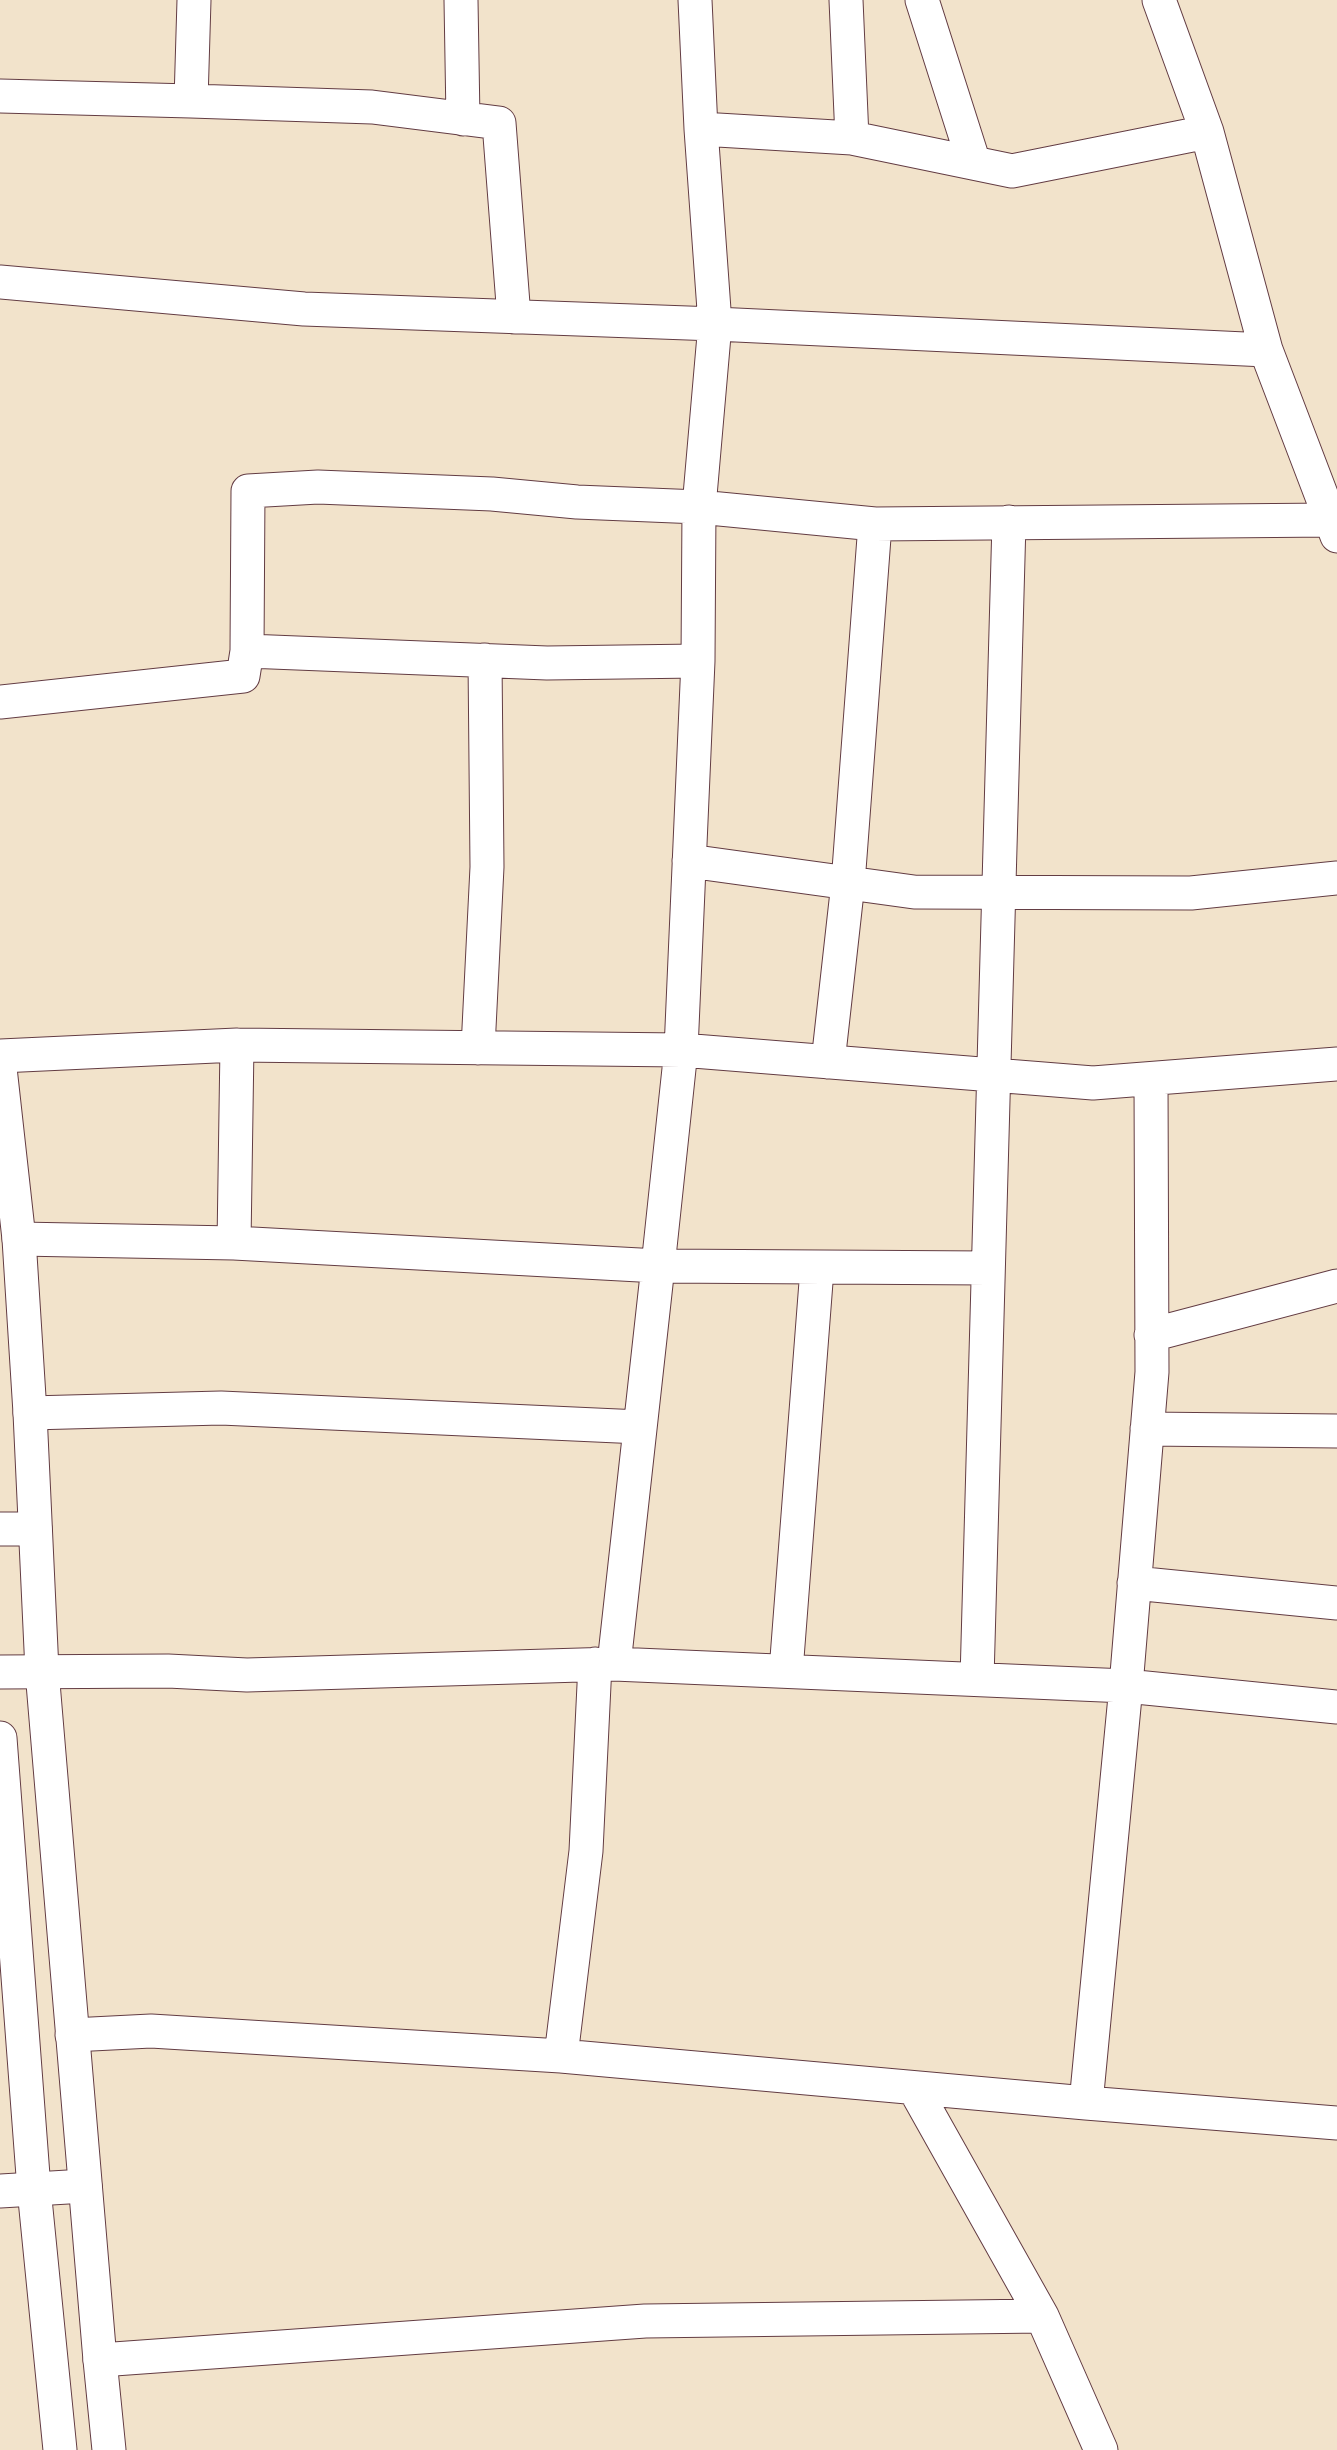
<!DOCTYPE html>
<style>
body{margin:0}
canvas{display:block;background:#f2e3cb}
</style>
<canvas width="1337" height="2450"></canvas>
<script>
const g = document.querySelector('canvas').getContext('2d');
g.lineJoin = 'round';
function toPath(rows) {
  const path = new Path2D();
  for (const r of rows) {
    path.moveTo(r[0], r[1]);
    for (let i = 2; i < r.length; i += 2) path.lineTo(r[i], r[i + 1]);
  }
  return path;
}
function strokePath(path, color, width, dash) {
  g.strokeStyle = color;
  g.lineWidth = width;
  g.lineCap = dash ? 'butt' : 'round';
  g.setLineDash(dash || []);
  g.stroke(path);
}
const minor = toPath([
 [194,0,191,101,372,107,499,123,514,317],
 [461,0,463,119],
 [846,0,852,138],
 [922,0,974,163],
 [1159,0,1207,132],
 [0,96,191,101],
 [0,282,304,309,715,324,701,129,695,0],
 [1266,350,1337,536],
 [247,651,547,663,698,661],
 [0,702,243,676,247,651,248,491,318,487,492,494,577,502,699,507,715,324,1266,350,1207,132,1012,171,852,138,701,129],
 [689,861,914,892,1191,893,1337,878],
 [237,1045,234,1243,658,1266,681,1050,1093,1083,1337,1064],
 [478,1048,487,867,485,660],
 [0,1056,237,1045,681,1050,698,661,699,507,875,524,1331,520],
 [828,1062,848,883,875,524],
 [1151,1079,1152,1372,1126,1686,1337,1707],
 [19,1239,234,1243],
 [1151,1335,1337,1286],
 [30,1413,221,1408,640,1427],
 [1147,1429,1337,1431],
 [0,1529,35,1529],
 [1134,1583,1337,1603],
 [614,1664,1126,1686,1086,2103],
 [786,1671,817,1269],
 [0,1672,168,1671,247,1675,614,1664,658,1266,988,1268],
 [977,1679,1009,522],
 [72,2035,151,2031,561,2056,586,1851,595,1664],
 [561,2056,1086,2103,1337,2123],
 [914,2088,1042,2316],
 [0,2191,85,2186],
 [100,2360,645,2321,1042,2316,1101,2450]
]);
const tertiary = toPath([
 [0,1068,19,1239,30,1413,42,1671,100,2360,109,2450],
 [0,1738,34,2189,60,2450]
]);
strokePath(minor, '#633c43', 35);
strokePath(tertiary, '#633c43', 35);
strokePath(minor, '#fff', 33);
strokePath(tertiary, '#fff', 33);
</script>
